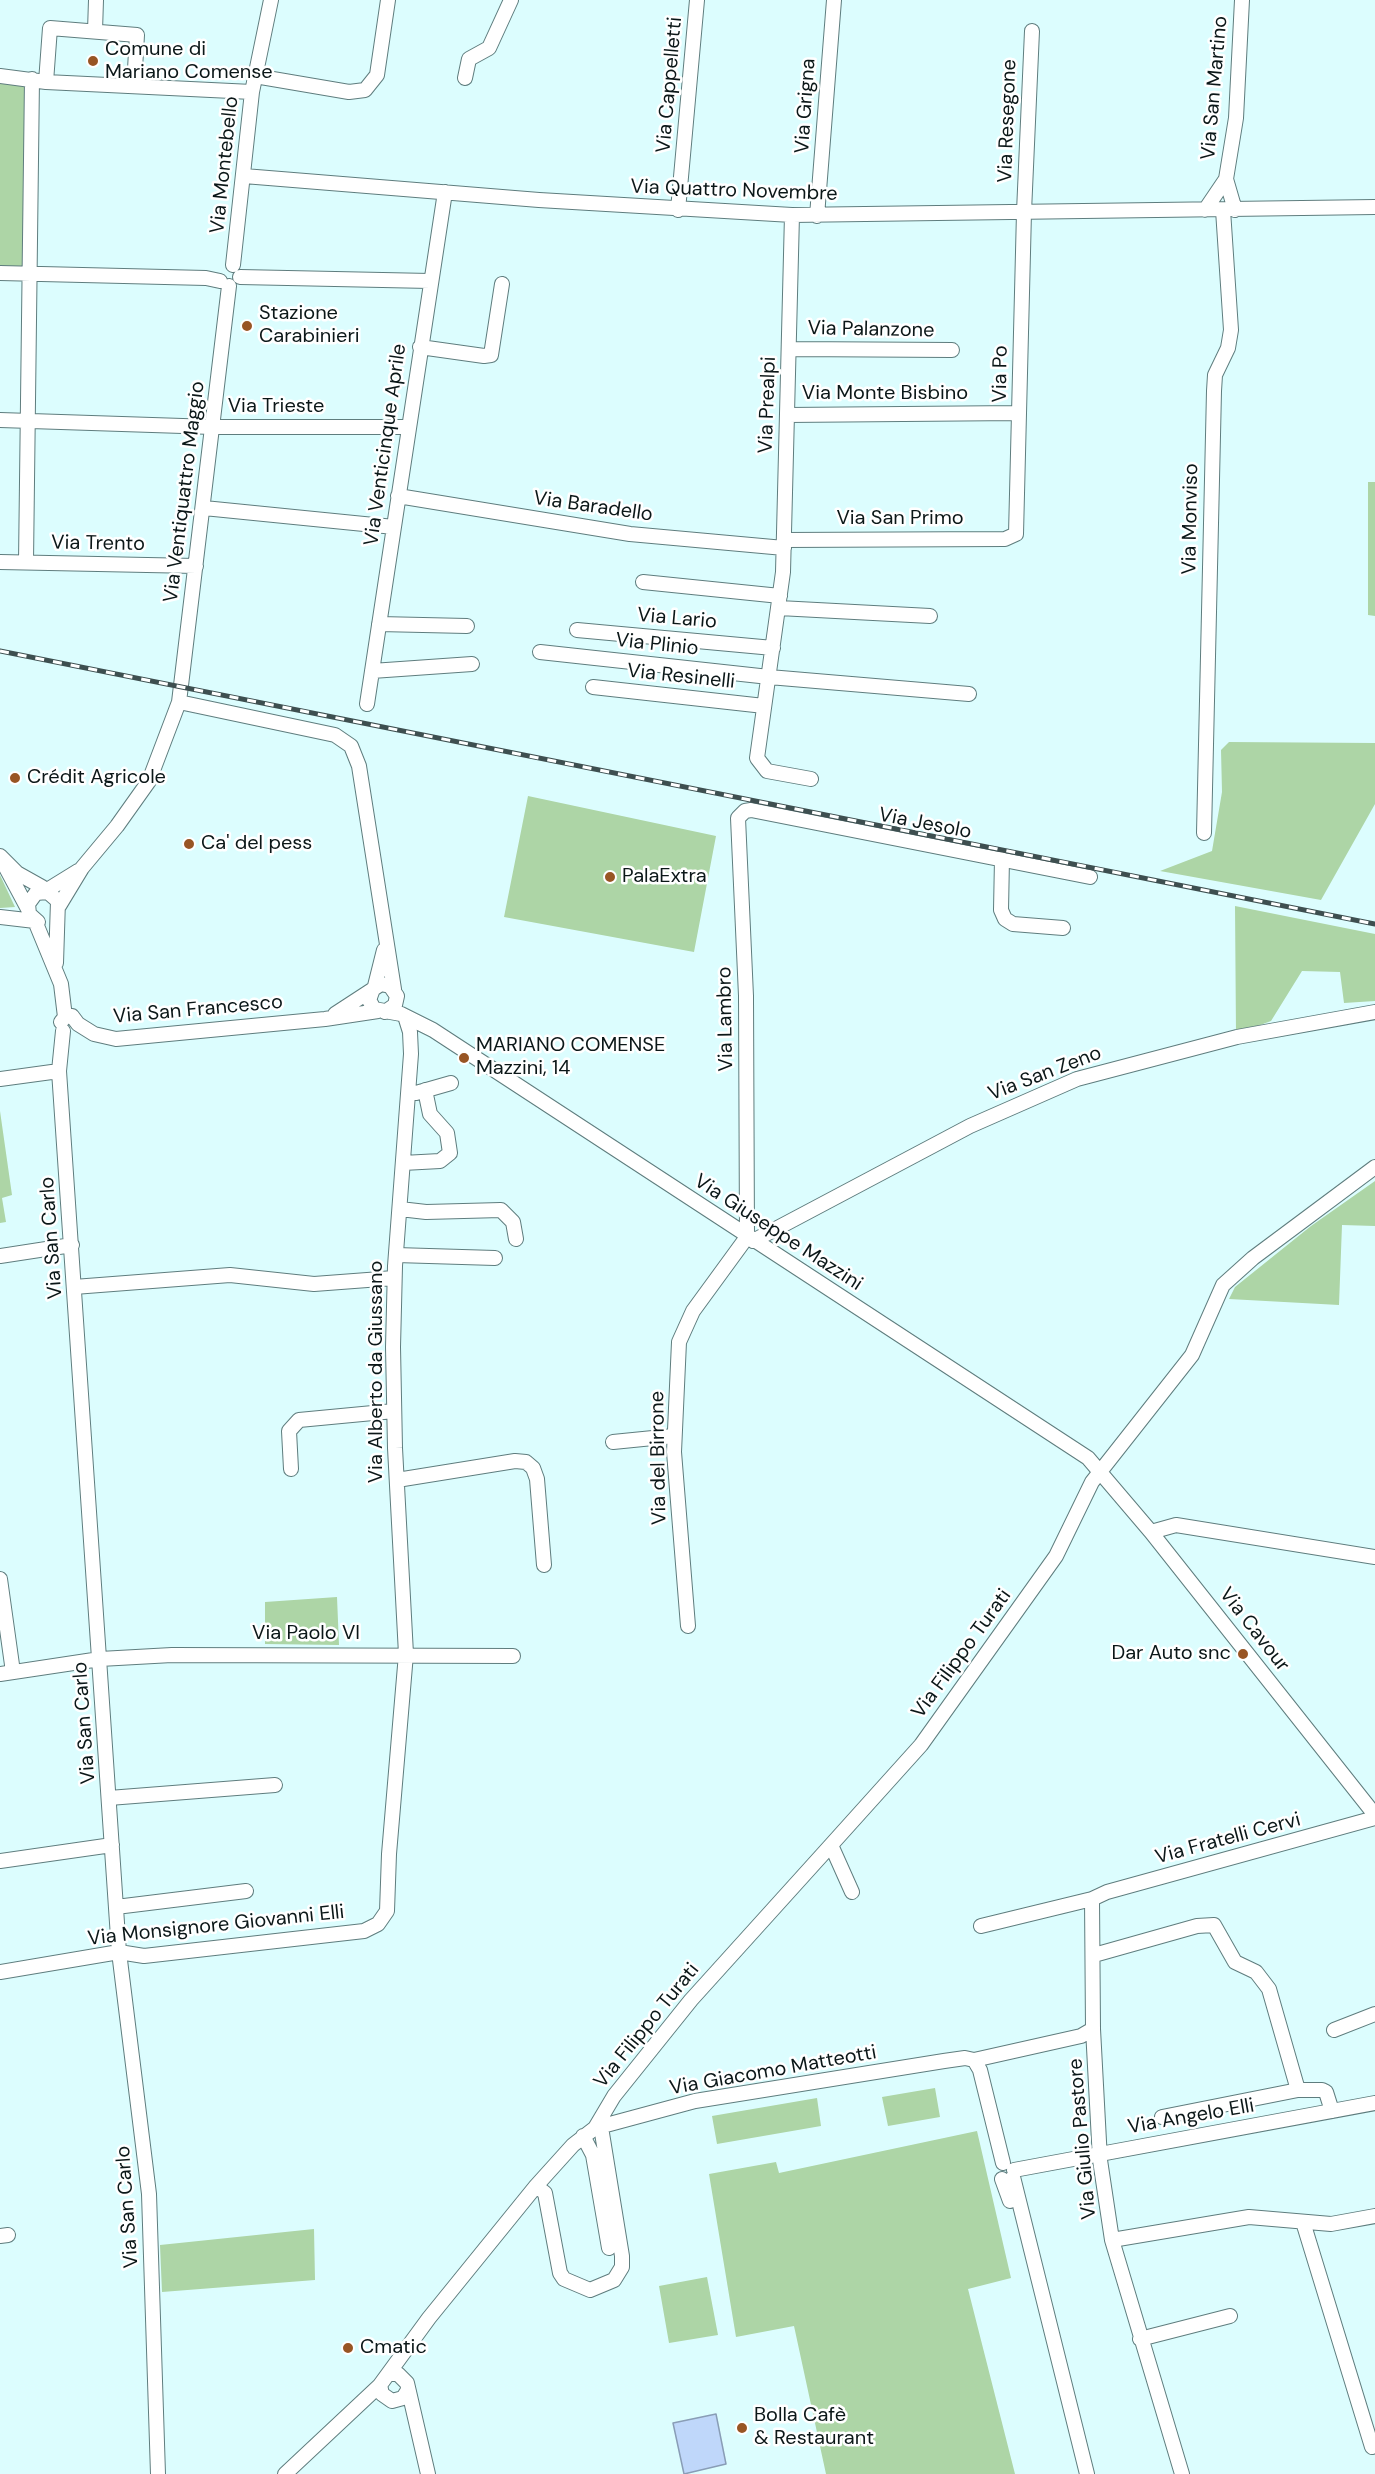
<!DOCTYPE html>
<meta charset="utf-8">
<style>
body{margin:0}
canvas{display:block;background:#dcfdfe}
</style>
<canvas width="1375" height="2474"></canvas>
<script>
const g = document.querySelector('canvas').getContext('2d');
g.lineJoin = 'round';
function paint(path, color) {
  g.fillStyle = color;
  g.fill(path, 'evenodd');
}
function toPath(rows) {
  const path = new Path2D();
  for (const r of rows) {
    path.moveTo(r[0], r[1]);
    for (let i = 2; i < r.length; i += 2) path.lineTo(r[i], r[i + 1]);
  }
  return path;
}
function strokePath(path, color, width, dash) {
  g.strokeStyle = color;
  g.lineWidth = width;
  g.lineCap = dash ? 'butt' : 'round';
  g.setLineDash(dash || []);
  g.stroke(path);
}
function label(font, color, halo, rows, align = 'center') {
  g.font = font + ' "DM Sans",sans-serif';
  g.lineWidth = 5;
  g.setLineDash([]);
  g.textBaseline = 'middle';
  g.strokeStyle = halo;
  g.fillStyle = color;
  for (const [text, x, y, turn = 0] of rows) {
    g.save();
    g.translate(x, y);
    g.rotate((+turn || 0) * Math.PI / 180);
    g.textAlign = isNaN(turn) ? turn : align;
    if (halo) g.strokeText(text, 0, 0);
    g.fillText(text, 0, 0);
    g.restore();
  }
}
const green = toPath([
 [0,78,28,79,26,270,0,269],
 [1368,482,1375,482,1375,616,1368,615],
 [1229,742,1375,743,1375,804,1321,900,1160,871,1212,851,1222,792,1221,750],
 [528,796,716,836,694,952,504,917],
 [0,875,15,907,0,908],
 [1235,906,1375,934,1375,1001,1344,1003,1340,972,1302,971,1271,1021,1236,1034],
 [0,1111,12,1195,2,1198,6,1222,0,1223],
 [1375,1181,1375,1226,1342,1225,1339,1305,1229,1299,1235,1287,1311,1226],
 [337,1597,339,1645,265,1644,265,1602],
 [935,2088,940,2117,888,2126,882,2097],
 [817,2098,821,2126,717,2144,712,2116],
 [977,2131,1011,2278,968,2289,1015,2474,826,2474,794,2326,736,2337,709,2174,776,2162,779,2173],
 [314,2229,315,2280,162,2292,160,2245],
 [707,2277,718,2335,669,2343,659,2286]
]);
const water = toPath([
 [716,2414,726,2464,684,2474,673,2423,716,2414]
]);
const minor = toPath([
 [95,31,96,0],
 [0,76,46,82,252,92],
 [255,76,349,92,365,90,377,75,388,0],
 [465,78,469,59,489,48,511,0],
 [46,82,50,28,137,35,134,86],
 [244,176,539,200,792,215,1375,207],
 [678,210,697,0],
 [1205,210,1226,179],
 [1235,210,1226,179,1236,118,1242,0],
 [792,215,783,572,757,758,767,771,811,779],
 [817,216,834,0],
 [233,265,252,92,271,0],
 [0,273,206,278,220,281],
 [240,277,430,281],
 [420,347,484,356,491,355,502,284],
 [789,349,952,350],
 [787,415,1019,413],
 [0,420,213,427,408,427],
 [398,496,630,534,784,548],
 [204,508,394,527],
 [784,540,1005,539,1016,534,1024,212,1032,31],
 [0,562,196,566],
 [26,562,32,79],
 [643,582,780,596],
 [779,608,930,616],
 [379,624,467,626],
 [577,630,773,648],
 [540,652,769,677,969,694],
 [372,671,472,664],
 [593,687,764,706],
 [179,702,335,735,351,746,359,766,394,989],
 [367,704,445,192],
 [1204,833,1214,391,1215,375,1228,348,1231,330,1223,210],
 [0,856,17,873,42,887,58,901,56,963],
 [1002,859,1001,910,1005,919,1013,924,1063,928],
 [5,866,28,909],
 [44,892,78,871],
 [59,906,82,868,117,826,149,781,179,702,229,286],
 [0,917,35,921,61,984,65,1017,61,1022],
 [38,922,29,914,28,904,36,893,48,892],
 [375,986,384,950],
 [373,989,369,1000,374,1009,401,1014,433,1030,1088,1458,1151,1532,1375,1815],
 [335,1014,381,984,390,986,397,996,395,1005,385,1012],
 [65,1017,72,1016,78,1024,94,1034,116,1039,325,1019,378,1011],
 [63,1031,59,1071,119,1952,149,2194,158,2474],
 [0,1079,59,1071],
 [416,1093,451,1083],
 [403,1163,440,1161,450,1153,447,1133,430,1114,425,1090],
 [400,1209,426,1212,501,1210,513,1222,516,1239],
 [753,1241,970,1126,1077,1079,1237,1037,1375,1012],
 [396,1255,495,1258],
 [0,1256,72,1245],
 [74,1287,230,1275,314,1284,394,1278],
 [613,1442,673,1436],
 [291,1469,289,1431,299,1420,394,1411],
 [397,1480,515,1461,526,1462,533,1468,537,1479,544,1565],
 [1151,1532,1176,1525,1375,1557],
 [0,1579,13,1672],
 [688,1626,674,1452,679,1342,693,1311,747,1237,746,996,738,818,745,811,751,810,1090,877],
 [0,1674,100,1659,172,1655,513,1656],
 [109,1798,275,1785],
 [0,1861,112,1845],
 [852,1892,831,1845,921,1745,1056,1556,1092,1482,1192,1355,1223,1285,1253,1258,1375,1167],
 [1092,1899,1093,2029,1100,2160,1112,2240,1182,2474],
 [116,1907,246,1891],
 [981,1926,1092,1899,1107,1892,1375,1818],
 [1094,1955,1197,1926,1214,1925,1235,1962,1256,1972,1269,1989,1298,2090,1322,2090,1326,2092,1332,2111],
 [0,1972,119,1952,144,1956,364,1931,378,1924,387,1911,389,1854,406,1654,395,1448,393,1347,395,1266,411,1054,410,1032,405,1016],
 [1334,2030,1375,2014],
 [974,2060,980,2070,1003,2163],
 [1162,2117,1298,2090],
 [595,2128,614,2096,691,2000,831,1845],
 [583,2136,593,2155,609,2248],
 [1014,2170,1375,2103],
 [1013,2177,1087,2474],
 [1002,2179,1010,2201],
 [536,2186,545,2193,560,2273,564,2279,590,2290,614,2280,622,2267,622,2256,601,2127],
 [1303,2222,1372,2447],
 [0,2236,8,2235],
 [1112,2240,1249,2217,1331,2224,1375,2216],
 [1140,2339,1230,2316],
 [389,2374,398,2374,407,2383,428,2474],
 [408,2390,403,2398,392,2401,382,2394,380,2385,429,2318,536,2186,573,2145,595,2128,695,2101,944,2061,965,2058,974,2060,1081,2036,1093,2029],
 [285,2474,380,2385]
]);
const rail = toPath([
 [0,651,1375,924]
]);
const markers = [
 [93,61,6,"#985524"],
 [247,326,6,"#985524"],
 [15,778,6,"#985524"],
 [189,844,6,"#985524"],
 [610,877,6,"#985524"],
 [464,1058,6,"#985524"],
 [1243,1654,6,"#985524"],
 [348,2348,6,"#985524"],
 [742,2428,6,"#985524"]
];
const poiNames = [
 ["Comune di",105,50],
 ["Mariano Comense",105,73],
 ["Stazione",259,314],
 ["Carabinieri",259,337],
 ["Crédit Agricole",27,778],
 ["Ca' del pess",201,844],
 ["PalaExtra",622,877],
 ["MARIANO COMENSE",476,1046],
 ["Mazzini, 14",476,1069],
 ["Dar Auto snc",1231,1654,"right"],
 ["Cmatic",360,2348],
 ["Bolla Cafè",754,2416],
 ["& Restaurant",754,2439]
];
const streetNames = [
 ["Via Cappelletti",670,85,-85],
 ["Via San Martino",1215,88,-85],
 ["Via Grigna",806,106,-86],
 ["Via Resegone",1008,121,-88],
 ["Via Montebello",225,165,-84],
 ["Via Quattro Novembre",734,191,2],
 ["Via Palanzone",871,330,1],
 ["Via Po",1001,374,-89],
 ["Via Monte Bisbino",885,394],
 ["Via Prealpi",768,405,-88],
 ["Via Trieste",276,407],
 ["Via Venticinque Aprile",386,445,-82],
 ["Via Ventiquattro Maggio",185,492,-83],
 ["Via Baradello",593,507,8],
 ["Via San Primo",900,519],
 ["Via Monviso",1191,519,-89],
 ["Via Trento",98,544,1],
 ["Via Lario",677,619,5],
 ["Via Plinio",657,645,6],
 ["Via Resinelli",681,677,6],
 ["Via Jesolo",925,824,11],
 ["Via San Francesco",198,1010,-5],
 ["Via Lambro",726,1019,-91],
 ["Via San Zeno",1045,1074,-21],
 ["Via Giuseppe Mazzini",778,1233,33],
 ["Via San Carlo",52,1238,-94],
 ["Via Alberto da Giussano",377,1372,-90],
 ["Via del Birrone",659,1458,-91],
 ["Via Cavour",1254,1630,52],
 ["Via Paolo VI",306,1634],
 ["Via Filippo Turati",962,1654,-54],
 ["Via San Carlo",85,1723,-94],
 ["Via Fratelli Cervi",1228,1839,-15],
 ["Via Monsignore Giovanni Elli",216,1926,-6],
 ["Via Filippo Turati",647,2026,-51],
 ["Via Giacomo Matteotti",773,2071,-10],
 ["Via Angelo Elli",1191,2117,-10],
 ["Via Giulio Pastore",1083,2139,-95],
 ["Via San Carlo",128,2207,-94]
];
paint(green, '#add5a6');
paint(water, '#bfd7fa');
strokePath(water, '#899db6', 1.5);
strokePath(minor, '#5f7d7e', 16);
strokePath(minor, '#fff', 14);
strokePath(rail, '#3e4f50', 5);
strokePath(rail, '#fff', 3, [9]);
for (const [x, y, r, color] of markers) {
  const dot = new Path2D();
  dot.arc(x, y, r, 0, 2 * Math.PI);
  g.fillStyle = color;
  g.fill(dot);
  strokePath(dot, '#fff', 2);
}
label('20px', '#0b1718', '#fff', poiNames, 'left');
label('20px', '#0b1718', '#fff', streetNames);
</script>
